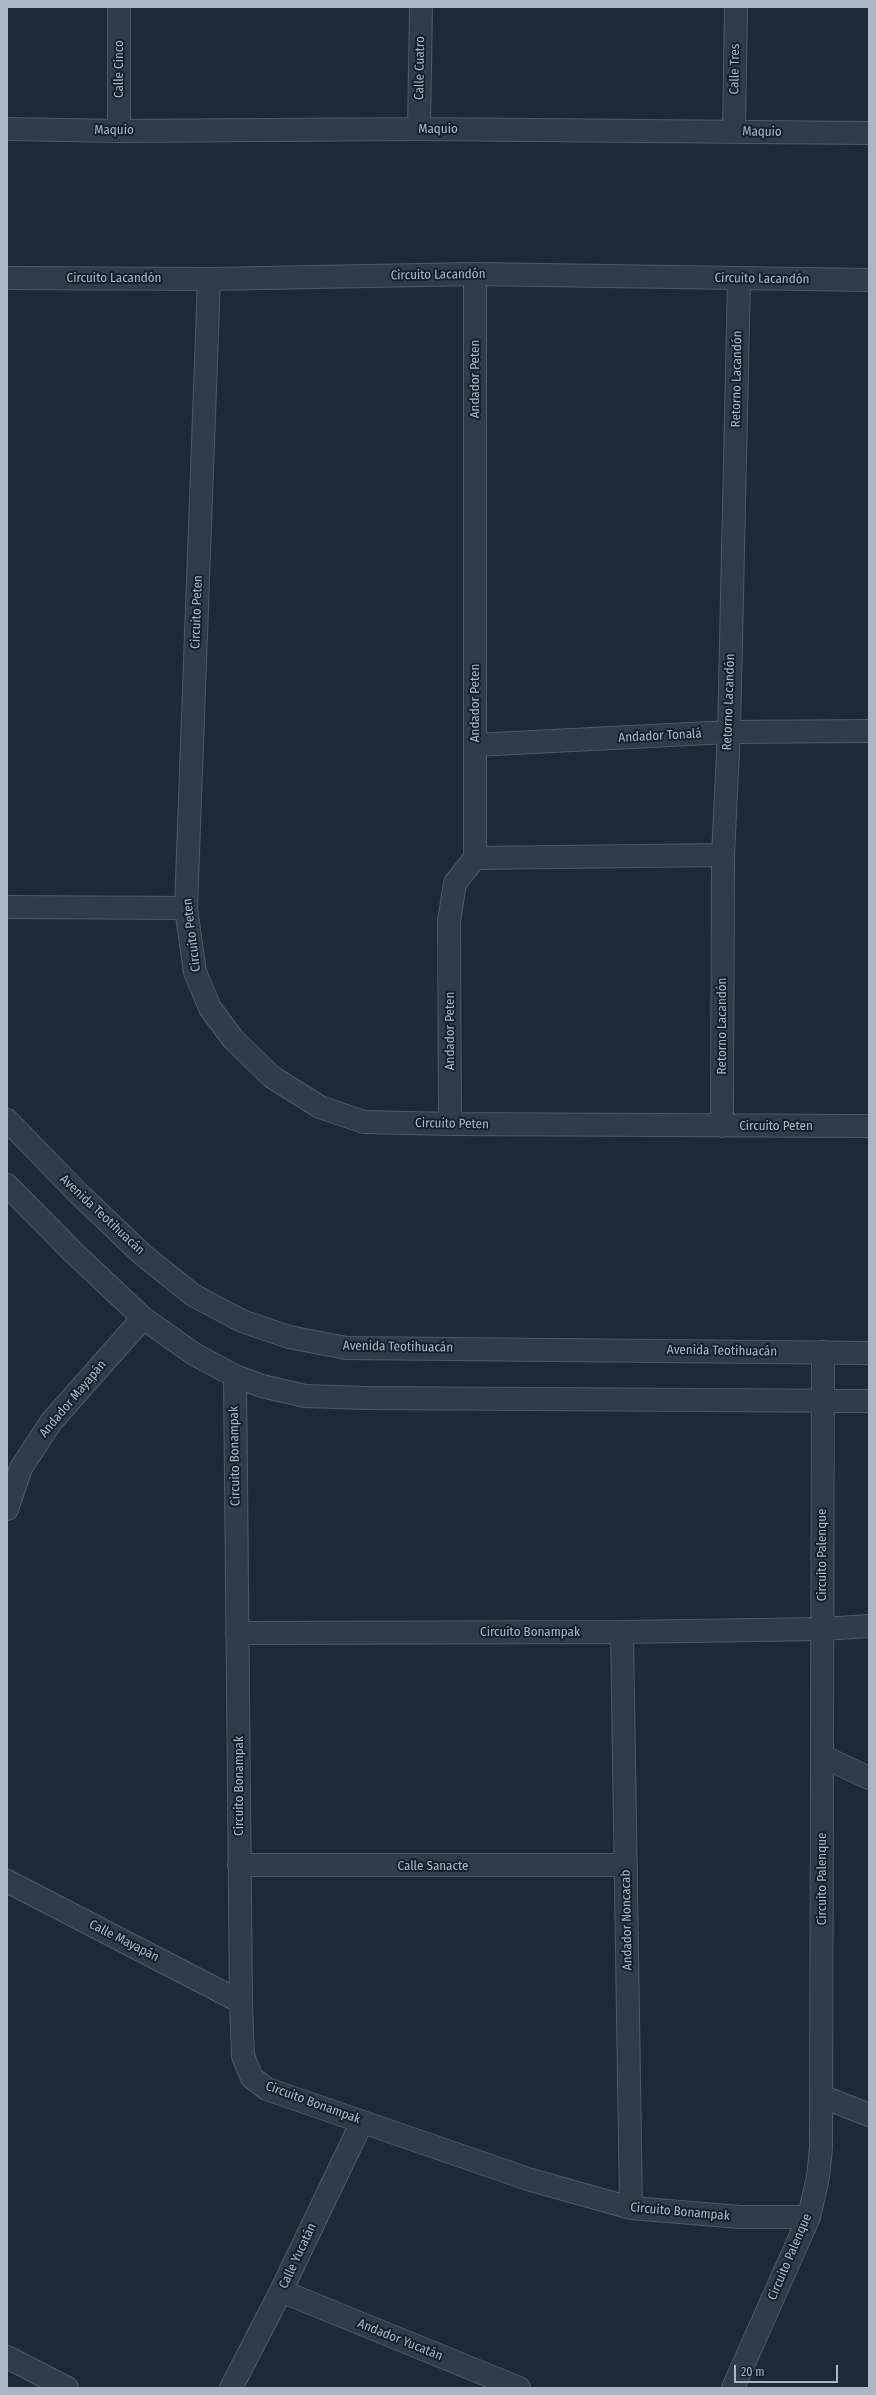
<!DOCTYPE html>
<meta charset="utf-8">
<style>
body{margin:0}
#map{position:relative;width:876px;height:2395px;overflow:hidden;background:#1d2938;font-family:"Fira Sans Condensed",sans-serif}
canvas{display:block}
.frame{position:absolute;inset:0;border:8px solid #aab6c5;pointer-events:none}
.scale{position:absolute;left:734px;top:2365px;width:104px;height:18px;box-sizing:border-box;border:2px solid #aab6c5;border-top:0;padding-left:5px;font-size:12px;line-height:14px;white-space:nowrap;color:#aab6c5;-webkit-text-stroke:3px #16202c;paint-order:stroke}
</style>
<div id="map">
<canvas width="876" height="2395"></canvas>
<div class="frame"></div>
<div class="scale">20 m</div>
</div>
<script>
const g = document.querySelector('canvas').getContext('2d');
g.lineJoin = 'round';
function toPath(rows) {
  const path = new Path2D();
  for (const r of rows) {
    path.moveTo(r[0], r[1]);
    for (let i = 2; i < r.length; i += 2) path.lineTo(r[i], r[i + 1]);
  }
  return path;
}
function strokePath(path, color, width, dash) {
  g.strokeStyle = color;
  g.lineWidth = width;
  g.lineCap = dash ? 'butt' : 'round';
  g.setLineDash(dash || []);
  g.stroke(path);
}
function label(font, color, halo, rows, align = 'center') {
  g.font = font + ' "Fira Sans Condensed",sans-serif';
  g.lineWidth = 4;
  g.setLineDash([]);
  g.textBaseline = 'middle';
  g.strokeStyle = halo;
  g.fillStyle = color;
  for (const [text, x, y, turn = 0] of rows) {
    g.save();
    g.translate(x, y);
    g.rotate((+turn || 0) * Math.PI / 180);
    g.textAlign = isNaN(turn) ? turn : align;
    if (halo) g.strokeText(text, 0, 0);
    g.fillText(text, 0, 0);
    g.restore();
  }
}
const minor = toPath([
 [119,7,119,131],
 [7,129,119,131,419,129,869,133],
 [419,129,421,7],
 [734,131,736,7],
 [7,278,209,279,475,274,869,280],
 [209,279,186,908,195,972,210,1008,233,1039,272,1077,320,1107,364,1122,450,1124,869,1126],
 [475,745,729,732,869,731],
 [475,858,723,855],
 [7,907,186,908],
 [7,1120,79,1194,143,1255,193,1295,242,1321,289,1337,346,1348,869,1353],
 [450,1124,449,921,455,883,475,858,475,274],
 [722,1126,723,855,729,732,739,279],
 [7,1185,74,1253,143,1318,194,1354,235,1376,262,1386,305,1396,367,1398,869,1401],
 [235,1376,241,2002,243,2056,252,2078,267,2089,531,2180,631,2208,740,2217,809,2217],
 [7,1509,21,1468,51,1422,143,1318],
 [622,1632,631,2208],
 [237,1633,622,1632,822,1629,869,1626],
 [822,1756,869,1778],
 [239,1865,626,1865],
 [7,1881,241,2002],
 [821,2096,869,2115],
 [281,2291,519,2388],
 [7,2357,67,2388],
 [231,2388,281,2291,362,2122],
 [733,2388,809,2217,818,2177,821,2148,823,1352]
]);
const streetNames = [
 ["Calle Cuatro",420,68,-89],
 ["Calle Cinco",119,69,-90],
 ["Calle Tres",735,69,-89],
 ["Maquio",438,129],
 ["Maquio",114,130],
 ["Maquio",762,132,1],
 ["Circuito Lacandón",438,275,-1],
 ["Circuito Lacandón",114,278],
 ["Circuito Lacandón",762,279,1],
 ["Andador Peten",475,379,-90],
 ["Retorno Lacandón",737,379,-89],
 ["Circuito Peten",197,612,-88],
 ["Retorno Lacandón",729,702,-88],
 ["Andador Peten",475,703,-90],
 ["Andador Tonalá",660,736,-3],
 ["Circuito Peten",192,935,-97],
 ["Retorno Lacandón",722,1026,-90],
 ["Andador Peten",450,1031,-90],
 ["Circuito Peten",452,1124,1],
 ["Circuito Peten",776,1126],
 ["Avenida Teotihuacán",102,1215,43],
 ["Avenida Teotihuacán",398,1347,1],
 ["Avenida Teotihuacán",722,1351,1],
 ["Andador Mayapán",73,1399,-50],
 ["Circuito Bonampak",235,1456,-91],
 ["Circuito Palenque",822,1555,-90],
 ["Circuito Bonampak",530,1632],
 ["Circuito Bonampak",239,1786,-90],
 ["Calle Sanacte",433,1866],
 ["Circuito Palenque",822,1879,-90],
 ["Andador Noncacab",627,1920,-91],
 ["Calle Mayapán",124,1941,27],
 ["Circuito Bonampak",313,2103,20],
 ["Circuito Bonampak",680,2212,5],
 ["Calle Yucatán",298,2256,-65],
 ["Circuito Palenque",790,2257,-67],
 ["Andador Yucatán",400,2340,22]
];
strokePath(minor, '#4e5966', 24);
strokePath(minor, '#303b48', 22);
label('13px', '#aab6c5', '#16202c', streetNames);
</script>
